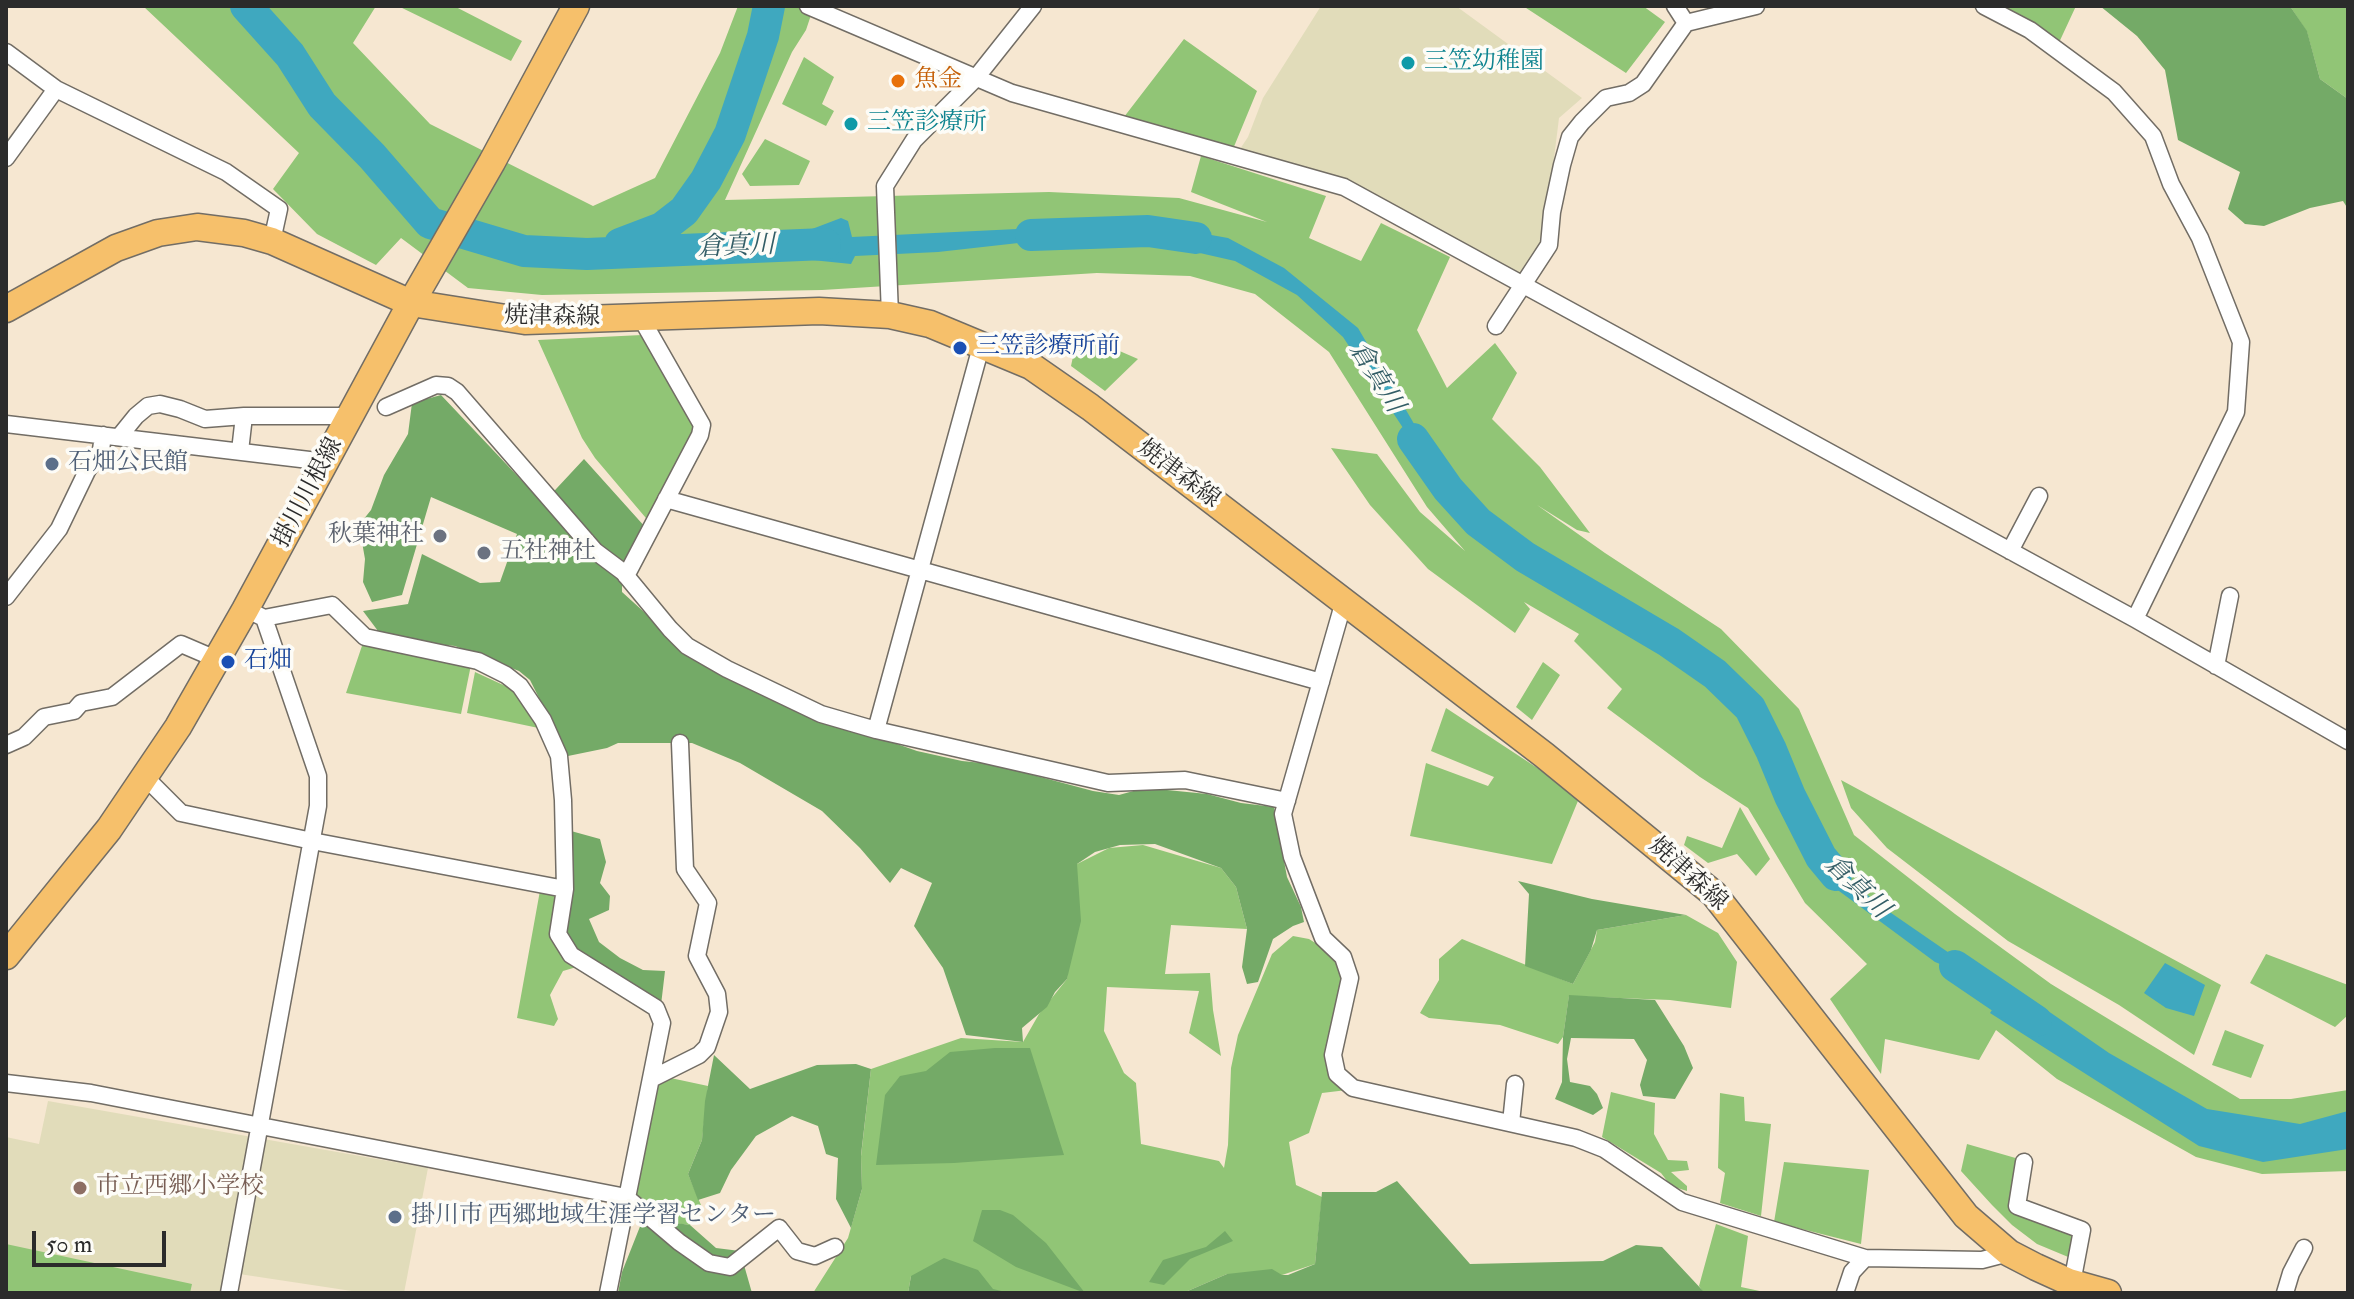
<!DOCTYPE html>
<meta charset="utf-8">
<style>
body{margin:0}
#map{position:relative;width:2354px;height:1299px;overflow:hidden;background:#f6e7d1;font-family:"IM FELL Double Pica",serif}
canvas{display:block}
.frame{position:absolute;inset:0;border:8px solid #2b2b2b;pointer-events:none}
.scale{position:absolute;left:32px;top:1231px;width:134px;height:36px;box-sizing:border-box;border:4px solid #2b2b2b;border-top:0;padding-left:10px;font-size:24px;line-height:28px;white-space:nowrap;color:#2b2b2b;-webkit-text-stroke:6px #fdfcf7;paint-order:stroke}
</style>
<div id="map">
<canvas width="2354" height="1299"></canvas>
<div class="frame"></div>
<div class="scale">50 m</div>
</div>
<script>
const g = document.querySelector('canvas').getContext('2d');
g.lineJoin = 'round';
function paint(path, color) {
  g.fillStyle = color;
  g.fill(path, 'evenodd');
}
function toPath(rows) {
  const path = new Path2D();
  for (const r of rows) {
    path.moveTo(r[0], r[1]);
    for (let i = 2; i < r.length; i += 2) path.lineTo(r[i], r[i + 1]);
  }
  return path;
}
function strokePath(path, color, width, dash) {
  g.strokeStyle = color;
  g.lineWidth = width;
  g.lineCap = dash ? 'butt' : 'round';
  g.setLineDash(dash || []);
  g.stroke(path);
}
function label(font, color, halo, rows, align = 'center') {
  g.font = font + ' "IM FELL Double Pica","Noto Serif JP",serif';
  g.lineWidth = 7;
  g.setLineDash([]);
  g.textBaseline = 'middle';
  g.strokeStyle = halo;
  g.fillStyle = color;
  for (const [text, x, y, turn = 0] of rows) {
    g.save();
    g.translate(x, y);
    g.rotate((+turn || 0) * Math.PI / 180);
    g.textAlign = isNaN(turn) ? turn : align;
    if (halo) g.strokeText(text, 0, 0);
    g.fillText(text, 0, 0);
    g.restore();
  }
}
const built = toPath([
 [1321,6,1456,6,1582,98,1559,118,1543,247,1526,278,1371,196,1236,155,1248,137,1263,98],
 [48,1101,428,1168,404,1293,365,1293,226,1272,221,1293,6,1293,6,1137,39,1144]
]);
const green = toPath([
 [143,6,376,6,353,43,430,124,593,206,655,178,720,53,738,6,814,6,806,30,792,52,725,200,1049,192,1179,198,1267,222,1191,192,1201,156,1326,196,1309,238,1361,261,1381,223,1450,257,1417,330,1447,388,1495,343,1517,373,1492,419,1540,467,1590,533,1577,530,1537,505,1605,553,1721,629,1799,709,1854,835,1955,914,2051,984,2240,1099,2291,1099,2348,1090,2348,1171,2262,1174,2196,1157,2057,1079,1996,1030,1979,1060,1885,1039,1881,1074,1830,999,1867,964,1805,903,1748,808,1700,777,1607,708,1622,689,1574,641,1579,634,1524,602,1530,609,1515,633,1428,569,1370,505,1331,448,1377,454,1420,512,1465,551,1427,507,1329,352,1255,294,1190,276,1097,273,822,290,542,295,468,288,401,238,376,265,317,234,273,189,299,153],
 [398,6,454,6,522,41,511,61],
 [1523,6,1643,6,1665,22,1626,73],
 [1979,6,2076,6,2056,49],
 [2290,6,2348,6,2348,99,2320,79,2307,32],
 [1184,39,1257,91,1233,149,1124,117],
 [804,57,834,77,822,104,834,111,826,126,782,104],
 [765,139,810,161,799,185,750,186,742,174],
 [1078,333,1138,359,1105,391,1071,366],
 [642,335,694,418,695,432,651,524,595,458,582,438,538,340],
 [365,637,472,660,461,714,346,693],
 [1543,662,1560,675,1532,720,1516,707],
 [475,672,514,690,548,730,467,713],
 [1446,708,1580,796,1552,864,1410,836,1426,763,1488,786,1494,777,1431,751],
 [1841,780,2221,985,2194,1055,2119,1005,2008,941,1887,848,1851,808],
 [1740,807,1770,859,1756,876,1737,854,1708,863,1684,845,1687,836,1722,848],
 [1143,845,1221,868,1236,887,1247,929,1171,925,1165,974,1210,973,1213,1010,1221,1056,1189,1033,1199,991,1107,987,1104,1031,1124,1073,1136,1083,1141,1144,1219,1161,1224,1168,1228,1145,1231,1068,1238,1035,1272,954,1293,936,1309,939,1325,949,1331,958,1344,960,1348,986,1327,1060,1347,1090,1322,1093,1309,1133,1289,1142,1296,1185,1322,1197,1315,1264,1282,1275,1227,1274,1183,1293,995,1293,911,1276,908,1293,813,1293,848,1238,862,1189,861,1156,871,1069,961,1038,1023,1042,1039,1014,1067,979,1077,864,1109,848],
 [541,885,560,889,561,938,580,966,563,971,550,995,558,1019,554,1026,517,1018],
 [1686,915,1718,933,1737,962,1731,1008,1670,1000,1569,996,1563,1037,1558,1044,1500,1025,1429,1018,1420,1013,1439,980,1439,959,1462,939,1573,984,1595,942,1597,930],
 [2266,954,2348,985,2348,1015,2335,1027,2250,983],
 [2225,1030,2264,1045,2251,1078,2212,1065],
 [666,1077,708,1086,702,1140,688,1174,701,1205,690,1225,656,1221,630,1200,654,1084],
 [1611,1092,1655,1103,1654,1134,1668,1160,1687,1161,1689,1170,1671,1172,1687,1186,1687,1191,1671,1186,1661,1173,1602,1137],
 [1720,1093,1744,1097,1745,1121,1771,1124,1761,1216,1720,1203,1725,1173,1718,1168],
 [1967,1144,2019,1159,2013,1204,2074,1234,2073,1259,2037,1244,2012,1225,1992,1205,1961,1171],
 [1784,1162,1869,1170,1861,1244,1774,1222],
 [1716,1224,1748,1236,1741,1287,1769,1293,1704,1293,1699,1286],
 [6,1244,192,1284,190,1293,6,1293]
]);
const forest = toPath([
 [2100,6,2290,6,2307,31,2320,79,2348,99,2348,209,2343,201,2310,208,2264,226,2245,224,2228,209,2240,172,2178,140,2165,70,2137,36],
 [441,395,543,503,584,459,646,528,622,581,622,592,696,659,753,691,789,706,917,751,962,761,992,764,1093,791,1119,795,1137,790,1167,790,1207,794,1241,803,1274,807,1287,877,1301,907,1304,922,1293,926,1273,939,1258,982,1247,984,1242,967,1247,929,1236,887,1221,868,1155,844,1120,845,1095,852,1077,864,1081,921,1067,979,1055,992,1047,1007,1022,1028,1023,1042,966,1035,943,968,914,926,932,883,901,868,890,883,860,848,822,811,740,763,692,743,618,743,607,748,568,756,530,680,519,671,455,646,418,642,378,631,363,611,408,604,422,554,480,583,500,582,517,534,431,497,402,595,372,602,363,582,365,559,359,525,371,510,384,475,408,434,412,403],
 [571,831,600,839,606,862,600,883,610,896,609,910,589,919,599,942,620,958,643,970,665,971,661,1005,601,968,574,946,565,928],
 [1518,881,1592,899,1686,915,1597,930,1591,950,1573,984,1525,966,1529,894],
 [1569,995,1655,1000,1684,1046,1693,1068,1675,1099,1643,1096,1640,1085,1647,1060,1634,1039,1571,1038,1567,1059,1570,1082,1590,1086,1597,1094,1603,1108,1593,1115,1555,1099,1562,1082,1563,1037],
 [995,1048,1030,1048,1064,1155,954,1163,876,1165,885,1095,900,1076,926,1071,950,1052],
 [714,1055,750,1089,817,1065,856,1064,871,1069,861,1155,862,1189,851,1228,836,1199,838,1158,826,1154,818,1126,792,1116,756,1136,731,1170,720,1193,698,1200,688,1174,702,1140,705,1101],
 [1397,1181,1470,1264,1603,1261,1636,1245,1662,1247,1705,1293,1183,1293,1227,1274,1272,1269,1282,1275,1288,1275,1315,1264,1322,1192,1376,1192],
 [982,1210,1000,1210,1013,1215,1046,1243,1085,1293,1016,1267,973,1241],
 [649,1219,690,1225,716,1248,740,1251,752,1293,618,1293,622,1272,641,1224],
 [1225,1231,1233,1241,1190,1259,1164,1285,1149,1282,1163,1260,1206,1247],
 [944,1258,978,1270,993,1289,1010,1293,908,1293,911,1276]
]);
const water = toPath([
 [841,218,848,221,852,237,1079,226,1072,237,938,252,855,256,851,264,763,255,812,229],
 [1155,225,1228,238,1284,268,1358,328,1413,422,1446,493,1343,337,1297,295,1235,261,1147,241,1155,237],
 [1813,841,1843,875,1881,906,1971,968,1997,981,1986,997,1950,968,1935,962,1835,888],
 [2165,963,2205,985,2194,1016,2166,1008,2144,993],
 [2009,984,2109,1053,2207,1109,2300,1124,2348,1111,2348,1149,2263,1162,2199,1146,1990,1013]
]);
const river = toPath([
 [246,6,290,55,322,105,372,156,430,223,524,251,587,254,825,244],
 [1031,235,1148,231,1196,238],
 [620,244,662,228,684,211,706,180,730,134,763,36,769,6],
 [1413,439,1448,489,1478,522,1525,557,1669,642,1715,674,1750,708,1771,750,1790,796,1821,857,1836,875],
 [1955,966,2036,1021]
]);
const street = toPath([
 [808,6,1012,93,1344,187,2135,619,2348,741],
 [1675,6,1686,23],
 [1984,6,2030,30,2114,92,2153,136,2171,184,2200,238,2241,342,2236,412,2135,619],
 [6,52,56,89,226,172,279,209,272,241],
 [6,158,56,89],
 [890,315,885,186,914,140,975,79,1033,6],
 [1496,326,1549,245,1552,212,1562,165,1570,137,1582,122,1606,98,1629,93,1643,84,1686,23,1756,6],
 [386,407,436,385,448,386,457,392,595,551,623,572,670,629,687,646,727,669,821,714,876,730,1108,783,1185,780,1287,801],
 [6,424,326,462],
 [119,437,136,416,148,406,160,404,180,409,205,419,244,416,350,416],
 [240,451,244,416],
 [666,499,1321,682],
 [2010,551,2039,496],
 [626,576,700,435,702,425,641,318],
 [6,597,59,529,87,471,101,450,103,435],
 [1344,601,1283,814,1292,857,1323,938,1343,957,1350,978,1333,1055,1337,1074,1353,1088,1576,1138,1604,1149,1682,1202,1865,1258],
 [264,618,332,605,365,637,478,661,506,675,520,686,543,720,559,756,563,800,565,889,558,934,571,955,656,1008,662,1023,608,1293],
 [2216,666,2230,596],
 [876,730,982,343],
 [6,745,24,737,44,717,74,711,81,703,112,697,181,644,216,659],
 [146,778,181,813,312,841,565,889],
 [651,1079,699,1055,707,1047,719,1012,717,994,697,956,708,903,685,869,680,743],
 [6,1083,91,1093,626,1197,679,1242,709,1263,730,1267,779,1228,797,1251,815,1256,835,1247],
 [1511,1123,1515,1084],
 [2024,1162,2017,1206,2082,1230,2072,1283],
 [229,1293,318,806,318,776,264,618,254,613],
 [1845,1293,1852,1272,1865,1258,1982,1260,2009,1253],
 [2285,1293,2291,1273,2304,1248]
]);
const primary = toPath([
 [6,309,116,248,158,233,197,227,244,233,272,241,411,303,525,321,819,311,890,315,930,324,1031,366,1090,407,1544,755,1714,894,1966,1216,2009,1253,2036,1267,2069,1282,2108,1293],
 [6,956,109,829,178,727,245,610,411,303,492,162,576,6]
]);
const markers = [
 [1408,63,8,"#0f9aa8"],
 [898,81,8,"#e8710a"],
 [851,124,8,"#0f9aa8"],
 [960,348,8,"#1a4fb4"],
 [52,464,8,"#5c6f8a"],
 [440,536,8,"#6b7280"],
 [484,553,8,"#6b7280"],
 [228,662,8,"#1a4fb4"],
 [80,1188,8,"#8d6e63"],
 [395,1217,8,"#5c6f8a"]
];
const cultureNames = [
 ["三笠幼稚園",1424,63],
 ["三笠診療所",867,124]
];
const foodNames = [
 ["魚金",914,81]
];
const streetNames = [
 ["焼津森線",552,318,1],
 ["焼津森線",1178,475,37],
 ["掛川川根線",309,493,-62],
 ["焼津森線",1687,875,42]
];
const transitNames = [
 ["三笠診療所前",976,348],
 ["石畑",244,662]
];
const serviceNames = [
 ["石畑公民館",68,464],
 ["掛川市 西郷地域生涯学習センター",411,1217]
];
const worshipNames = [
 ["秋葉神社",424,536],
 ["五社神社",500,553,"left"]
];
const educationNames = [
 ["市立西郷小学校",96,1188]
];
const waterNames = [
 ["倉真川",736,248,-2],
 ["倉真川",1375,378,58],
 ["倉真川",1856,888,44]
];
paint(built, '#e1dcba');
paint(green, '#91c576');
paint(forest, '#74aa67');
paint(water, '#3fa8bf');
strokePath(river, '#3fa8bf', 32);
strokePath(street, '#726d65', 19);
strokePath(primary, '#726d65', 29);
strokePath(street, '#fff', 16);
strokePath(primary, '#f6c06b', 26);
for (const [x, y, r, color] of markers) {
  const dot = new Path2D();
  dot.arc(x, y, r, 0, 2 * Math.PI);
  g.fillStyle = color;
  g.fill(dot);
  strokePath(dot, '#fdfcf7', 3);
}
label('24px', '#0d838f', '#fdfcf7', cultureNames, 'left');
label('24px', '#c56008', '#fdfcf7', foodNames, 'left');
label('24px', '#2b2b2b', '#fdfcf7', streetNames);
label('24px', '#164399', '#fdfcf7', transitNames, 'left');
label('24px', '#4e5e75', '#fdfcf7', serviceNames, 'left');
label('24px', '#5b616d', '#fdfcf7', worshipNames, 'right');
label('24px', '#785e54', '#fdfcf7', educationNames, 'left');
label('italic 26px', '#335d66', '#fdfcf7', waterNames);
</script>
